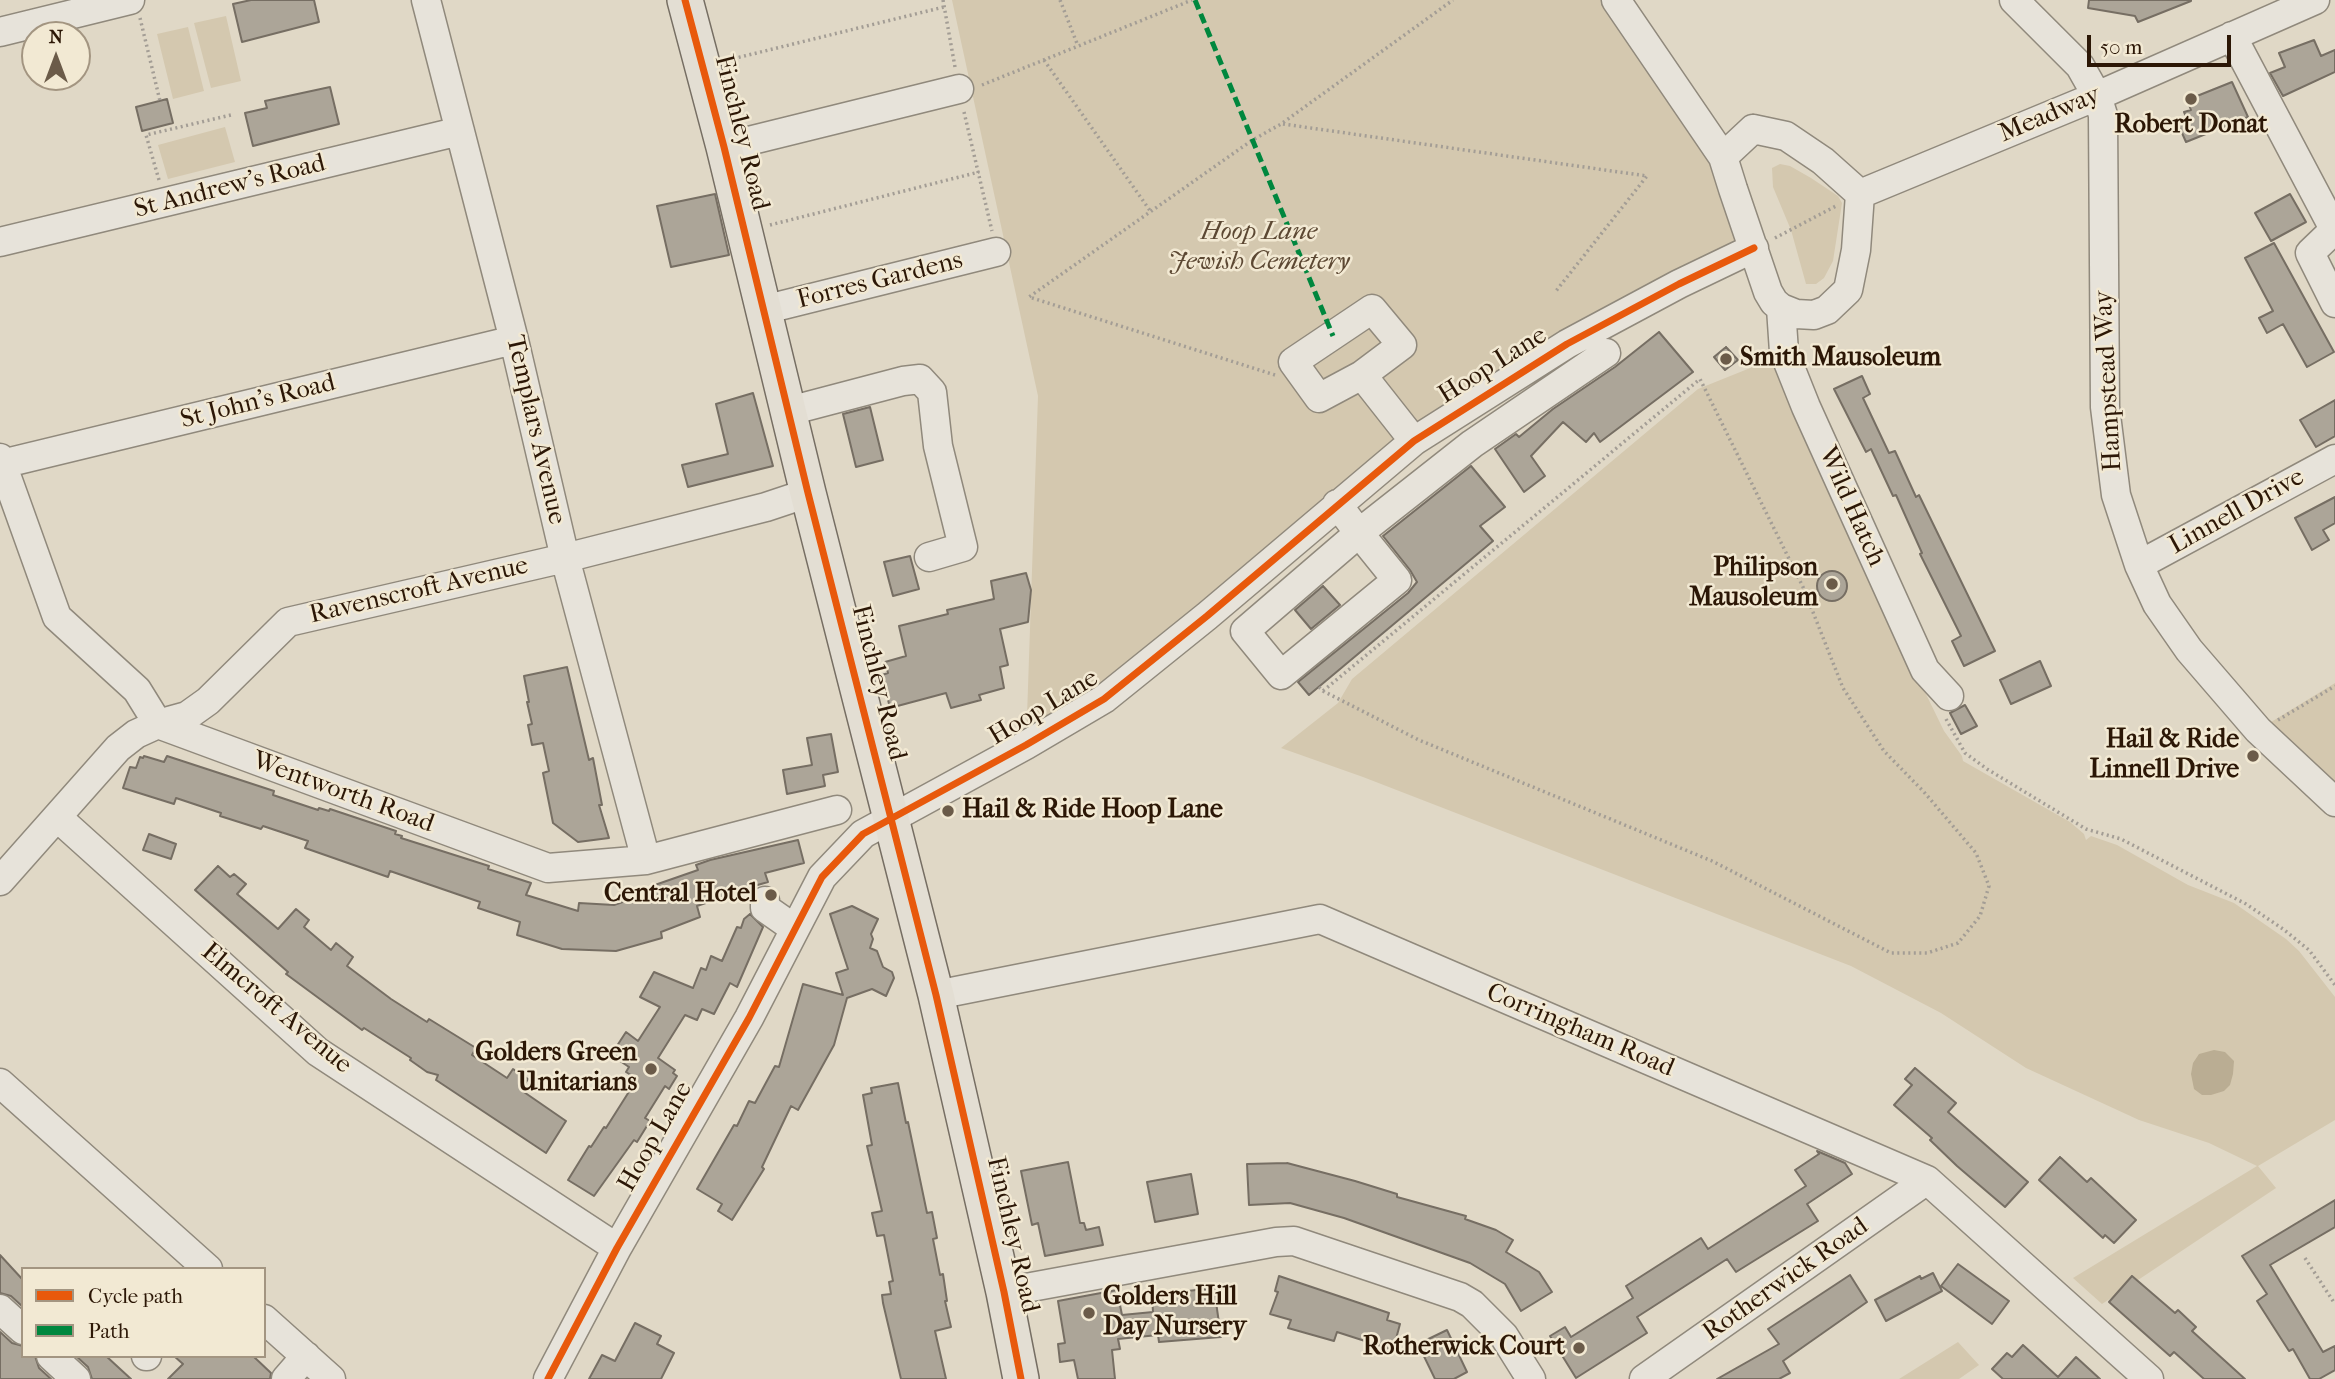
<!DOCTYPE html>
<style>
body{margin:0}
#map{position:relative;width:2335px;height:1379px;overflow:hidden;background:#e0d8c6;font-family:"IM FELL French Canon",serif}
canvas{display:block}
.legend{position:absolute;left:21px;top:1267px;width:245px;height:91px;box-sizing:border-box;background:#f2e9d3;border:2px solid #a39581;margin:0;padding:9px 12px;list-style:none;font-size:21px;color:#2c1706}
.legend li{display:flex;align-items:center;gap:14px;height:35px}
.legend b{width:35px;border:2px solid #a39581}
.north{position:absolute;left:21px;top:21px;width:70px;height:70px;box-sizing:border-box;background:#f2e9d3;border:2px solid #a39581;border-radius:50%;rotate:0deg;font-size:19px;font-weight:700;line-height:28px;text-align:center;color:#2c1706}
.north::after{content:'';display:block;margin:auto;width:24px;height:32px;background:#6b5b49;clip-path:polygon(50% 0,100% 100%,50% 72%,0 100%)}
.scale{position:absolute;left:2087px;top:35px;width:144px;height:32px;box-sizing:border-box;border:4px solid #2c1706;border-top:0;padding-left:9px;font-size:21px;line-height:24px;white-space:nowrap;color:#2c1706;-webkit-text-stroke:5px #f2e9d3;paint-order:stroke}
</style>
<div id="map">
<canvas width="2335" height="1379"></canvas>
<ul class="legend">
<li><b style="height:9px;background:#e8590c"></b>Cycle path</li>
<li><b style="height:9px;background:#00873e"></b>Path</li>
</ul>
<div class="north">N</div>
<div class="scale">50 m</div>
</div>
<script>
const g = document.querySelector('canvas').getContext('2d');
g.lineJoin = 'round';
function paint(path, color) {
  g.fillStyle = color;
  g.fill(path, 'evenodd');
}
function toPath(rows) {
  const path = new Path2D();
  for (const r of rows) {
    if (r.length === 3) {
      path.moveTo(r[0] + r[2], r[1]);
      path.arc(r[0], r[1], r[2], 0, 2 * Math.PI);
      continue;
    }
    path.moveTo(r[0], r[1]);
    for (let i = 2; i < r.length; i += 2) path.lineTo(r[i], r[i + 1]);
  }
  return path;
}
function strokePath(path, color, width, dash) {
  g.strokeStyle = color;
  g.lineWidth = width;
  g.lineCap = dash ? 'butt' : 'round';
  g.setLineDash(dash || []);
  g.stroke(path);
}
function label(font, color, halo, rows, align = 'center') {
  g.font = font + ' "IM FELL French Canon",serif';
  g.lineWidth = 5;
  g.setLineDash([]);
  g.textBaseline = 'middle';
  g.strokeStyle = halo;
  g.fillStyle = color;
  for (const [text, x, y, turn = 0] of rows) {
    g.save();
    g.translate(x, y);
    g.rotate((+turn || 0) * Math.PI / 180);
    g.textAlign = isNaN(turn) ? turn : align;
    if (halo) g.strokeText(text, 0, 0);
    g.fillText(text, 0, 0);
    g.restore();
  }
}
const green = toPath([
 [952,0,1609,0,1723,157,1754,248,1567,344,1026,745,1038,396],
 [226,16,241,81,211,88,194,23],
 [188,27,204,91,173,99,157,34],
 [225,127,235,162,168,179,158,145],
 [1780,164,1790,166,1811,178,1838,196,1842,203,1833,261,1824,278,1816,284,1806,284,1791,230,1773,187,1772,168],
 [1775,358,1905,651,1944,731,1962,756,1963,761,2070,822,2084,834,2086,840,2091,836,2117,845,2188,885,2234,903,2286,939,2299,951,2335,997,2335,1120,2258,1166,2276,1188,2102,1304,2073,1278,2257,1166,2209,1143,2139,1120,2026,1068,1941,1013,1851,966,1363,777,1281,748,1338,703,1352,679,1698,389],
 [2335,683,2335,801,2258,730],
 [1958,1342,1979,1365,1959,1379,1899,1379]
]);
const water = toPath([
 [2214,1050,2225,1052,2234,1061,2233,1074,2230,1085,2224,1091,2211,1095,2202,1095,2194,1089,2191,1074,2193,1063,2199,1054]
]);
const building = toPath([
 [251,0,314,0,319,22,242,42,233,4,251,0],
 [2089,0,2191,0,2191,1,2138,22,2135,16,2088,8,2089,0],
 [2314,40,2321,56,2335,50,2335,72,2283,96,2270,73,2285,67,2279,53,2314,40],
 [2232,82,2248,117,2186,142,2178,124,2187,120,2184,112,2191,110,2187,100,2232,82],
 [330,87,339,124,253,146,245,113,267,108,265,101,330,87],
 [167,99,173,123,142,131,136,107,167,99],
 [715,194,729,255,671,267,657,206,715,194],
 [2290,194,2306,222,2271,241,2255,213,2290,194],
 [2274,243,2334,352,2307,367,2283,324,2267,333,2259,318,2273,311,2245,258,2274,243],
 [1659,332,1693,372,1600,442,1594,433,1586,442,1563,422,1531,456,1545,476,1524,492,1495,449,1516,434,1519,437,1553,409,1615,367,1659,332],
 [1726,347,1738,360,1725,370,1714,357,1726,347],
 [1862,376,1870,394,1863,398,1889,453,1895,451,1916,497,1919,495,1995,651,1964,666,1952,641,1961,636,1920,554,1922,553,1896,495,1893,496,1871,449,1866,452,1834,389,1862,376],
 [753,393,773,466,688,487,682,465,728,454,716,404,753,393],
 [2335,400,2335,436,2316,447,2300,420,2335,400],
 [870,407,883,460,856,467,843,414,870,407],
 [1471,466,1505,507,1480,526,1493,541,1309,695,1298,682,1408,593,1417,582,1410,570,1383,536,1471,466],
 [2335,497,2335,523,2323,530,2329,540,2312,550,2295,518,2335,497],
 [910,556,919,589,893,596,884,562,910,556],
 [1832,586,15],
 [1026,573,1031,590,1028,622,1000,629,1008,665,1000,667,1004,688,979,695,981,700,951,708,946,693,890,708,882,675,888,673,885,662,906,656,899,626,948,614,947,610,994,599,991,581,1026,573],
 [1323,586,1340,605,1311,629,1295,610,1323,586],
 [2040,661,2051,686,2011,704,2000,680,2040,661],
 [567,667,589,760,593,758,602,805,599,805,609,838,578,842,553,823,543,773,549,771,543,743,532,745,528,725,532,724,527,702,529,702,524,676,567,667],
 [1965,705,1977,726,1961,734,1950,713,1965,705],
 [831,734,838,772,823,775,825,786,787,794,783,770,812,765,807,738,831,734],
 [144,756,164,762,167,756,274,791,273,795,318,810,319,808,329,811,330,809,396,831,395,834,402,836,401,838,489,866,488,869,531,883,526,895,578,911,579,903,614,905,654,891,652,886,698,870,696,865,710,860,798,840,804,863,765,873,768,882,733,892,735,893,697,906,700,917,661,932,662,938,616,951,562,949,517,935,520,922,478,908,480,902,390,871,388,877,305,848,308,841,263,826,261,829,220,816,221,813,176,798,174,804,123,788,130,767,136,768,140,757,143,758,144,756],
 [149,834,176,844,171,859,143,850,149,834],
 [218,866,230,877,234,874,246,884,237,894,278,929,296,909,309,920,304,927,331,950,336,943,353,957,347,966,391,999,427,1022,429,1019,476,1048,472,1055,507,1078,513,1069,528,1079,521,1090,566,1121,546,1153,436,1080,438,1075,427,1072,410,1060,411,1058,364,1028,362,1030,286,974,288,972,195,890,218,866],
 [852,906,878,919,871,934,873,939,870,948,877,951,883,967,892,972,894,978,886,996,872,989,847,998,834,1045,798,1110,791,1106,762,1167,764,1169,732,1220,718,1211,722,1204,697,1189,734,1125,737,1126,749,1101,755,1103,775,1066,779,1067,803,984,843,995,836,973,848,969,830,914,852,906],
 [750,914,763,927,737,987,730,983,714,1014,702,1009,697,1020,685,1015,658,1058,675,1070,673,1073,677,1076,669,1089,665,1086,645,1118,650,1121,637,1142,634,1140,594,1196,568,1180,589,1146,591,1147,604,1127,606,1128,637,1079,626,1072,629,1067,611,1055,626,1032,638,1041,660,1007,640,997,654,972,693,988,701,968,706,970,711,956,722,961,737,927,741,928,744,919,750,914],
 [1915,1068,1956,1103,1948,1112,2028,1182,2005,1207,1957,1166,1930,1140,1932,1138,1894,1105,1912,1085,1905,1079,1915,1068],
 [898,1083,906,1123,908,1122,927,1213,932,1212,937,1238,933,1239,940,1275,943,1274,947,1301,945,1301,951,1327,935,1331,946,1379,901,1379,883,1303,882,1295,891,1294,889,1282,893,1281,884,1235,877,1236,872,1213,882,1211,867,1146,872,1145,863,1095,872,1093,871,1088,898,1083],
 [1817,1151,1845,1163,1852,1174,1807,1204,1818,1221,1736,1272,1727,1259,1637,1317,1647,1333,1576,1378,1550,1336,1565,1327,1571,1337,1633,1298,1626,1286,1701,1238,1708,1249,1806,1186,1795,1170,1819,1154,1817,1151],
 [2060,1157,2087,1182,2091,1178,2136,1220,2114,1243,2105,1235,2103,1238,2039,1180,2060,1157],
 [1068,1162,1080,1223,1084,1223,1086,1230,1099,1227,1103,1245,1045,1256,1038,1223,1032,1225,1021,1171,1068,1162],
 [1287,1163,1355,1181,1397,1194,1397,1197,1466,1216,1465,1219,1496,1230,1513,1240,1506,1252,1539,1272,1552,1292,1521,1311,1505,1284,1470,1263,1344,1218,1290,1203,1249,1205,1247,1164,1287,1163],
 [1191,1174,1198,1214,1155,1222,1147,1182,1191,1174],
 [2335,1200,2335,1227,2270,1265,2323,1352,2335,1346,2335,1370,2319,1379,2310,1379,2293,1349,2289,1351,2257,1301,2267,1294,2242,1256,2335,1200],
 [0,1255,23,1280,23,1307,11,1296,0,1293,0,1255],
 [1958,1264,2009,1301,1992,1324,1941,1286,1958,1264],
 [1933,1273,1942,1291,1886,1321,1875,1300,1920,1276,1921,1279,1933,1273],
 [1850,1275,1867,1302,1783,1361,1790,1373,1779,1379,1717,1379,1779,1344,1768,1329,1850,1275],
 [1279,1276,1389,1313,1387,1320,1400,1324,1393,1350,1337,1332,1334,1341,1288,1328,1291,1320,1270,1314,1278,1292,1275,1291,1279,1276],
 [2132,1276,2175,1313,2178,1310,2196,1327,2192,1331,2245,1379,2204,1379,2174,1352,2170,1356,2109,1302,2132,1276],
 [1214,1288,1221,1337,1159,1342,1158,1335,1118,1339,1120,1349,1112,1350,1115,1379,1078,1379,1074,1360,1060,1362,1058,1344,1065,1343,1058,1301,1117,1290,1122,1315,1153,1312,1152,1295,1214,1288],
 [635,1323,661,1336,657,1344,674,1353,661,1379,589,1379,602,1355,615,1361,635,1323],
 [1447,1330,1467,1372,1454,1379,1435,1379,1418,1344,1447,1330],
 [0,1332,12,1343,23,1346,23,1356,35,1356,39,1368,51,1379,0,1379,0,1332],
 [2023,1345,2058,1377,2076,1357,2100,1379,2003,1379,1992,1369,2007,1353,2012,1357,2023,1345],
 [76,1356,106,1356,131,1379,92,1379,88,1367,76,1356],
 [174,1356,253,1356,271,1373,270,1379,168,1379,183,1364,174,1356]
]);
const path = toPath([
 [943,0,955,67],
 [1060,0,1078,46],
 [140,18,160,101],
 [728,60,944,7],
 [1044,60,1151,212],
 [982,85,1192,0],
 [964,112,992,231],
 [1283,124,1647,176,1556,291],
 [159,180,146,135,231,115],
 [770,225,979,172],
 [1775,238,1836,206],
 [1275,375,1029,297,1251,141,1281,124,1453,0],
 [1319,687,1323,691,1419,740,1712,861,1891,953,1927,953,1958,943,1980,916,1989,886,1976,853,1924,792,1884,751,1843,688,1803,587,1700,379,1323,691],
 [1946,719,1965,753,1987,769,2086,829,2121,839,2246,904,2283,929,2309,950,2335,985],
 [2278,720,2335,686],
 [2305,1258,2335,1304]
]);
const minor = toPath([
 [426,0,514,340,565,558,646,860],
 [1616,0,1723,157],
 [2014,0,2080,66,2097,96,2103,115,2105,407,2116,495,2139,565,2157,604,2189,650,2258,730,2335,802],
 [0,32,130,0],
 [2232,36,2334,229],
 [1753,129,1786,136,1823,161,1860,194,1856,250,1848,290,1827,310,1814,315,1796,314,1781,308,1774,302,1768,292,1733,189,1723,157,1753,129],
 [724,147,959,89],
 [1860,194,2097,96,2315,0],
 [2335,229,2310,253,2335,303],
 [0,242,460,131],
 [1781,308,1784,352,1806,407,1925,670,1949,696],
 [763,310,996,252],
 [1362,375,1319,398,1293,362,1372,309,1402,345,1362,375,1414,441],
 [789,411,903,381,920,379,932,392,938,446,963,547,929,557],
 [0,458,57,617,137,690,158,724,548,868,646,860,837,810],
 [2,464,514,340],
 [1337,504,1359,533,1397,580,1281,675,1245,631,1359,533,1472,444,1606,353],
 [2139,565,2335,459],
 [57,817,318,1052,617,1248],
 [0,881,118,748,136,734,158,724,187,716,208,701,288,622,565,558,766,507,808,493],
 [765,901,765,908,795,929],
 [936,995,1320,919,1927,1180,2149,1379],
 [0,1083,208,1269],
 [1004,1292,1276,1242,1294,1241,1460,1297,1472,1304,1504,1336,1531,1379],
 [0,1309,23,1330],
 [264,1319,331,1379],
 [51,1356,76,1379],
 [146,1356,147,1356],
 [286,1379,306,1356],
 [548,1379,617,1248,749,1018,822,877,863,834,1026,745,1104,699,1207,616,1414,441,1567,344,1679,284,1754,248],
 [1644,1379,1927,1180]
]);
const major = toPath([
 [685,0,724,147,808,493,936,995,1004,1292,1021,1379]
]);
const quiet = toPath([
 [1195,0,1333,336]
]);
const cycleway = toPath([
 [685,0,724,147,808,493,936,995,1004,1292,1021,1379],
 [548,1379,617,1248,749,1018,822,877,863,834,1026,745,1104,699,1207,616,1414,441,1567,344,1679,284,1754,248]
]);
const markers = [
 [2191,99,7,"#6b5b49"],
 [1726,359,7,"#6b5b49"],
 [1832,584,7,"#6b5b49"],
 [2253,756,7,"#6b5b49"],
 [948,811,7,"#6b5b49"],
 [771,895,7,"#6b5b49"],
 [651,1069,7,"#6b5b49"],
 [1089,1313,7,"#6b5b49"],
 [1579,1348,7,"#6b5b49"]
];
const streetNames = [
 ["Meadway",2050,115,-23],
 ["Finchley Road",741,133,76],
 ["St Andrew's Road",230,187,-14],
 ["Forres Gardens",880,281,-14],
 ["Hoop Lane",1493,366,-32],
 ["Hampstead Way",2109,381,-93],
 ["St John's Road",258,402,-14],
 ["Templars Avenue",535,430,77],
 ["Wild Hatch",1851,507,66],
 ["Linnell Drive",2237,512,-29],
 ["Ravenscroft Avenue",419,591,-13],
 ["Finchley Road",878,683,76],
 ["Hoop Lane",1044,708,-31],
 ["Wentworth Road",343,793,20],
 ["Elmcroft Avenue",276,1009,40],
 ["Corringham Road",1580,1031,23],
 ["Hoop Lane",656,1137,-60],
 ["Finchley Road",1012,1235,77],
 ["Rotherwick Road",1786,1280,-35]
];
const poiNames = [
 ["Robert Donat",2191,126,"center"],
 ["Smith Mausoleum",1740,359,"left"],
 ["Philipson",1818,569],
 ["Mausoleum",1818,599],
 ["Hail & Ride",2239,741],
 ["Linnell Drive",2239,771],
 ["Hail & Ride Hoop Lane",962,811,"left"],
 ["Central Hotel",757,895],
 ["Golders Green",637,1054],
 ["Unitarians",637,1084],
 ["Golders Hill",1103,1298,"left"],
 ["Day Nursery",1103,1328,"left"],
 ["Rotherwick Court",1565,1348]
];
const parkNames = [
 ["Hoop Lane",1259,233],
 ["Jewish Cemetery",1259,263]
];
paint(green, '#d4c8af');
paint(water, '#baad93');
paint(building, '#aca598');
strokePath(building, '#766e63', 2);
strokePath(minor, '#90897c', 31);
strokePath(major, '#766e63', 38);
strokePath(path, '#a39d95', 3.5, [2, 3.5]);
strokePath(minor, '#e7e3da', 28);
strokePath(major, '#e3ded3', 35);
strokePath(quiet, '#00873e', 5, [10, 5]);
strokePath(cycleway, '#e8590c', 7);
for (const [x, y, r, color] of markers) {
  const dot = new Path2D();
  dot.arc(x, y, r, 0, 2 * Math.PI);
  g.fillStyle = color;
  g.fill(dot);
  strokePath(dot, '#f2e9d3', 2.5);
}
label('26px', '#2c1706', '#f2e9d3', streetNames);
label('bold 26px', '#2c1706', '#f2e9d3', poiNames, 'right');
label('italic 26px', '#5c4833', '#f2e9d3', parkNames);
</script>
